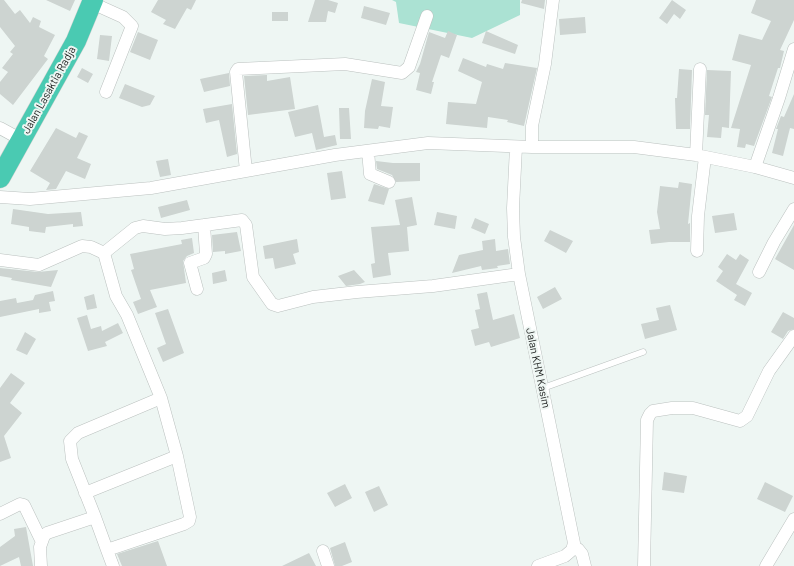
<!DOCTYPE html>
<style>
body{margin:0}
canvas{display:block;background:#eef6f3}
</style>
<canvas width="794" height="566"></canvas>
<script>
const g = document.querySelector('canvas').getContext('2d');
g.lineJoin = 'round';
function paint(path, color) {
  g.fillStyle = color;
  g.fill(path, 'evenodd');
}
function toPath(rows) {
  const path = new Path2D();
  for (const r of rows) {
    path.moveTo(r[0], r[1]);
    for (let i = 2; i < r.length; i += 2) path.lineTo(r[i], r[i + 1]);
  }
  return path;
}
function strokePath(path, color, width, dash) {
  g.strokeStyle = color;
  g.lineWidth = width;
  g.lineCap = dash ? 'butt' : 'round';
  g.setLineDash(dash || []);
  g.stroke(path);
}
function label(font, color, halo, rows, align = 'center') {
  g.font = font + ' Barlow,sans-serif';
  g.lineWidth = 4;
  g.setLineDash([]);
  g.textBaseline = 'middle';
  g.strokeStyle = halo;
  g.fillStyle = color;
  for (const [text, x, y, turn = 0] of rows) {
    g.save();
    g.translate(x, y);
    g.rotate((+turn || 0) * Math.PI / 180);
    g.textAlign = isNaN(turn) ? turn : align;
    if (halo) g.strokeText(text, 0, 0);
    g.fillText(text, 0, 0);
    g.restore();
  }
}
const green = toPath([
 [392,0,520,0,520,15,472,38,399,23,396,2]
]);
const building = toPath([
 [0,0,4,0,15,14,20,10,30,23,33,17,41,21,39,27,55,35,44,56,48,59,13,105,0,94,0,82,8,72,2,68,13,54,10,52,15,46,0,27],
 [46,0,75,0,70,11],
 [158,0,196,0,191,10,187,8,175,29,163,24,166,20,151,12],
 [315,0,328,0,338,3,335,13,328,11,326,22,308,22],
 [522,0,545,0,544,9,521,3],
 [672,0,686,10,680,19,674,14,667,24,659,18],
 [756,0,794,0,794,20,780,50,784,51,780,68,778,68,769,96,772,97,754,146,746,144,745,148,737,147,740,129,731,128,751,65,732,60,739,34,762,40,771,21,751,13],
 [364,6,390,13,386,25,361,18],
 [272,12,288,12,288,21,272,21],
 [585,17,586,33,560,35,559,19],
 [448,31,457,35,449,58,441,55,432,82,434,82,431,94,416,90,420,73,416,72,420,64,429,32,445,38],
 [486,31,518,45,515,54,482,43],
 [138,32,158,40,150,60,130,52],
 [100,35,112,36,109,61,97,59],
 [463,58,486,67,487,64,503,69,505,63,537,68,524,126,507,122,508,120,488,117,487,128,446,124,448,102,476,104,482,82,458,71],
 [82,68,93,74,88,83,77,77],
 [679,69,692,70,690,129,676,129,675,98,677,98],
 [707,70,731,71,729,128,722,127,721,138,707,137,709,115,705,115],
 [229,73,230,86,204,92,200,79],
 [267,75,267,81,290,77,295,109,248,115,244,76],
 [372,79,385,82,381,106,393,107,390,128,379,126,378,129,364,128,365,111],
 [125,84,155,96,150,105,142,107,119,98],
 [794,94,794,129,790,128,783,156,772,153,778,129,776,129,781,116,784,117],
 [232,104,237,154,227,157,219,120,206,123,203,109],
 [318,105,324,137,335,135,337,145,316,150,312,133,295,137,288,112],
 [339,108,349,108,351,139,340,139],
 [56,128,76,138,79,132,88,136,77,158,91,164,85,179,66,171,56,189,46,190,50,183,30,171],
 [168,159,171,175,160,177,156,161],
 [376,161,393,163,420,163,420,181,396,182,392,175,377,169],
 [342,171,346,198,331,200,327,173],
 [679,182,692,184,688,224,690,223,690,242,669,242,651,244,649,230,660,229,657,212,660,186,678,188],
 [374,184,389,189,384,205,368,201],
 [412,197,417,225,407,227,409,251,388,253,391,275,373,278,371,264,375,263,371,227,400,225,395,200],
 [187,200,190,210,161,218,158,207],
 [13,209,48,214,81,212,83,226,73,227,73,224,46,227,45,233,29,231,29,227,11,224],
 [437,212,457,216,455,229,434,225],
 [734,213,737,230,715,233,712,216],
 [475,218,489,224,485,234,471,228],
 [794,225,794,270,775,259],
 [550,230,573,241,566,253,544,241],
 [237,232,241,251,225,254,225,251,213,252,212,235],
 [192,238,194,253,187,256,183,261,186,283,150,290,157,307,138,314,133,302,141,299,131,270,134,269,130,254,182,244,181,240],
 [297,239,299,252,293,254,296,264,275,269,273,258,265,259,263,246],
 [495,239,496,251,508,249,510,264,497,266,498,268,482,270,481,266,452,273,459,255,483,250,482,241],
 [727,254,736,260,740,254,749,260,736,284,752,293,745,306,734,300,737,295,716,281,723,271,718,267],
 [0,268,38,272,58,270,51,287,11,280,12,278,0,276],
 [225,270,227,281,213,284,212,273],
 [354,270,365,282,360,284,346,286,338,276],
 [555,287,562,299,543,309,537,297],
 [53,291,55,301,49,302,51,311,39,313,39,309,0,317,0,301,16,298,17,303,33,300,35,295],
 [487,292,493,320,514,314,520,338,491,347,489,342,475,346,471,330,479,328,475,310,480,309,477,294],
 [94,294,97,308,87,310,84,297],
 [670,305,677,330,645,339,641,324,659,320,656,308],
 [168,309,184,353,163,362,157,348,166,344,155,313],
 [783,312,794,318,794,329,788,331,783,339,771,332],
 [87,315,91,329,101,326,102,331,118,323,123,333,105,342,107,346,88,351,77,318],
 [25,332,36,339,27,355,16,350],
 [11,373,25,383,10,403,22,413,4,436,11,458,0,462,0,388],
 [664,472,687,476,684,493,662,490],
 [765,482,793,496,785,512,757,499],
 [345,484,352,498,335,507,327,493],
 [379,486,388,505,374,512,365,492],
 [26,527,33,566,21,566,19,557,0,566,0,547,15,536,14,529],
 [158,541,167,566,122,566,117,554],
 [345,542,352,562,342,566,335,566,330,548],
 [309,553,316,566,282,566]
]);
const service = toPath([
 [543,388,643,352]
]);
const minor = toPath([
 [92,3,123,17,132,26,106,92],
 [0,128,22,140],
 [516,147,513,208,514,237,519,274,574,543,572,550,565,556,538,566],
 [532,147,532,126,545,64,553,0],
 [368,151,370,174,389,182],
 [696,155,700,69],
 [755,167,779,98,794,49],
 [246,171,236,72,238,69,345,64,402,73,409,67,427,16],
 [0,197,30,199,151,188,335,155,428,143,532,147,634,147,696,155,755,167,794,178],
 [697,251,698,216,705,157],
 [0,260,39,265,82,246,91,247,104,253],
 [759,272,774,242,794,209],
 [197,289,190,263,204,258,206,254,204,225],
 [161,398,127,315,116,296,104,253,135,228,143,226,165,229,182,228,242,220,246,225,253,277,272,304,278,306,313,297,357,292,433,286,519,274],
 [85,493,177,456],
 [0,514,20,504,24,505,41,540],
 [574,547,578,549,582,554,585,566],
 [107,550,184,524,189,521,190,517,177,456,161,398,78,433,70,441,72,459,95,517,107,550,113,566],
 [323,551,328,566],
 [41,566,40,547,44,536,47,533,95,517],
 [644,566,647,420,650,414,653,411,672,408,693,408,740,421,747,416,769,371,794,336],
 [766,566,794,519]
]);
const trunk = toPath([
 [0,178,76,41,93,0]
]);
const streetNames = [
 ["Jalan Lasaktia Radja",49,90,-61],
 ["Jalan KHM Kasim",538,368,78]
];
paint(green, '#abe2d3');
paint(building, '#cdd4d1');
strokePath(service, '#bbc1bf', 7);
strokePath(minor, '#bbc1bf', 13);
strokePath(trunk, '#d1d2d1', 21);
strokePath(service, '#fff', 6);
strokePath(minor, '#fff', 12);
strokePath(trunk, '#4acab2', 20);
label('11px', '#1a1c1b', '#eef6f3', streetNames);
</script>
